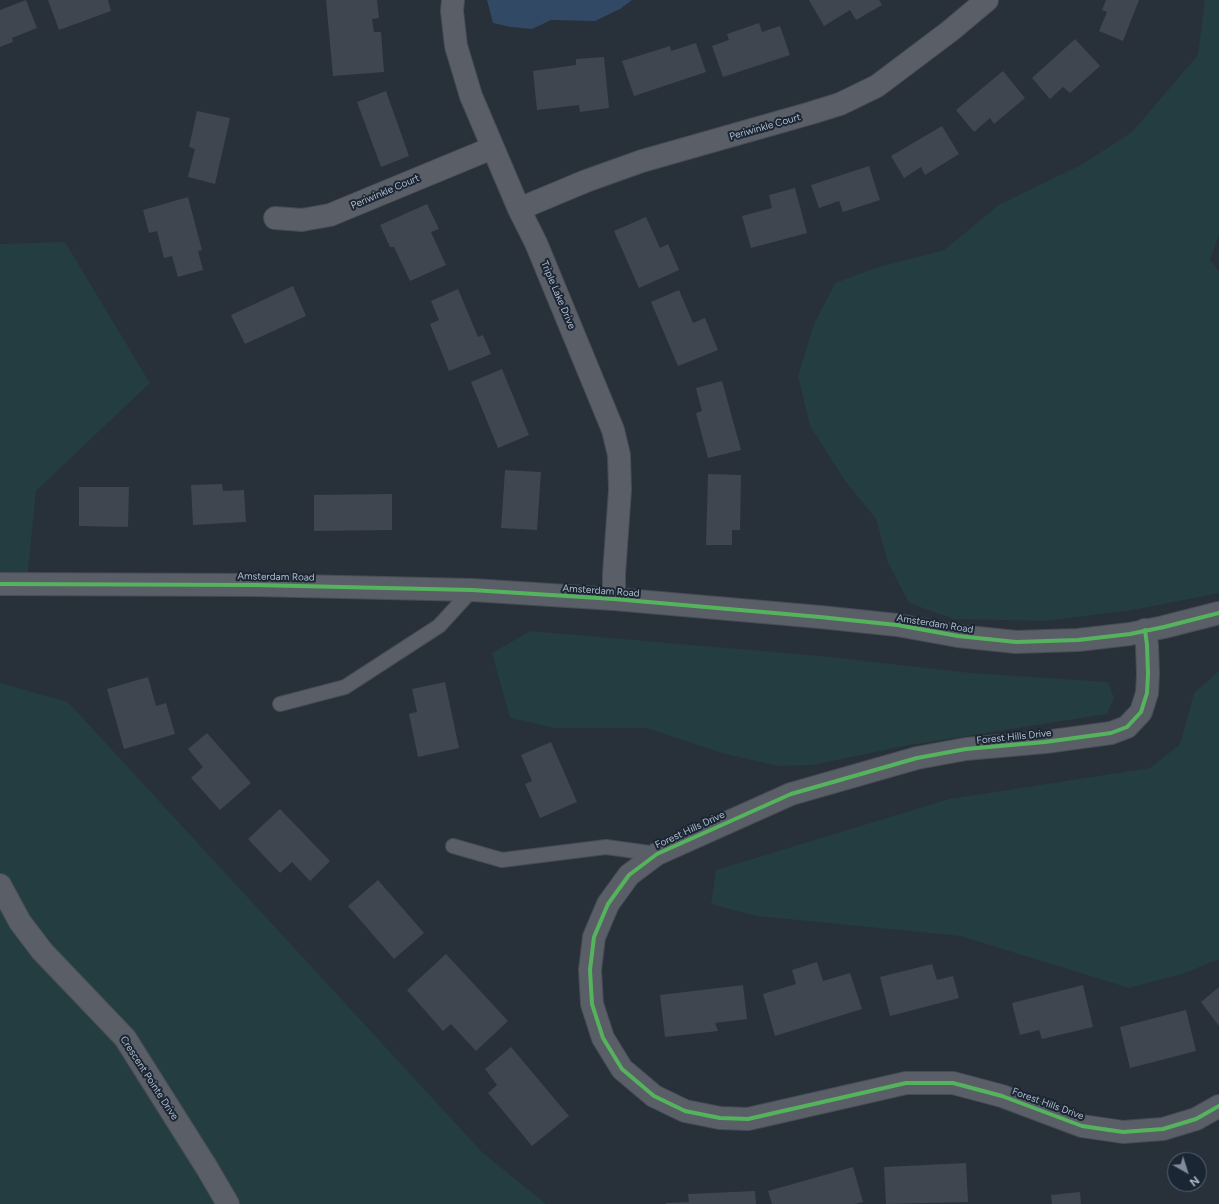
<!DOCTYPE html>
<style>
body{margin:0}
#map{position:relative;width:1219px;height:1204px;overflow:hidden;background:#283039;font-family:Figtree,sans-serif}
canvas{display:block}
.north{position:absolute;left:1167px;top:1152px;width:40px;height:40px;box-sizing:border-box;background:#1b2635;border:1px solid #576271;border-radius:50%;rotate:141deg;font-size:11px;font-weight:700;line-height:16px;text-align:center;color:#b2bccb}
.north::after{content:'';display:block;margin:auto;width:14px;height:18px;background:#828b98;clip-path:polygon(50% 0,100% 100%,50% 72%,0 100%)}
</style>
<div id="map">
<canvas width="1219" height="1204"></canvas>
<div class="north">N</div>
</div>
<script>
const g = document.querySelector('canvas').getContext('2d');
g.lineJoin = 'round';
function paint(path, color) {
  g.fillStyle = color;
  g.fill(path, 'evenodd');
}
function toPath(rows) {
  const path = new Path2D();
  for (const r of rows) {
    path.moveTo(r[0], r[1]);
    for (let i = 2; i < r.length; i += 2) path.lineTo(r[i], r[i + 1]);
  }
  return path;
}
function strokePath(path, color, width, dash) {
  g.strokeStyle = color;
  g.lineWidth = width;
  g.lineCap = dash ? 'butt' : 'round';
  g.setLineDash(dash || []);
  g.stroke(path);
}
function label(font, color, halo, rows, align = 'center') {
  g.font = font + ' Figtree,sans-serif';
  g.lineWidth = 4;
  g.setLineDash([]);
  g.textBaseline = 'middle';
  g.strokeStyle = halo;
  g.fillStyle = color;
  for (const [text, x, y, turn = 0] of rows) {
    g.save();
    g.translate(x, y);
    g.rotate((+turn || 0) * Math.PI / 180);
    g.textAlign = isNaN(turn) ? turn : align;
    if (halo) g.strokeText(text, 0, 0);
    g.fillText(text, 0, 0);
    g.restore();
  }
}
const green = toPath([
 [1205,0,1219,0,1219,235,1210,260,1219,271,1219,593,1133,610,1045,621,953,619,909,603,888,563,876,519,845,481,810,426,798,376,814,324,835,283,878,267,944,250,1000,204,1081,165,1132,132,1198,55],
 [65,242,150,383,36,491,27,580,0,581,0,244],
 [530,631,821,656,971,673,1108,682,1114,698,1107,714,904,746,813,765,777,766,722,753,647,728,555,728,510,718,492,653],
 [1219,671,1219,959,1185,973,1129,988,960,936,757,916,711,904,716,870,949,799,1150,768,1180,744,1194,693],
 [0,683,68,702,482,1152,546,1204,0,1204]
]);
const water = toPath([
 [487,0,632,0,620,9,595,21,551,20,532,29,511,27,493,23]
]);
const building = toPath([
 [26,0,37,28,12,38,13,42,0,47,0,10],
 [48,0,108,0,111,11,59,30],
 [326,0,377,0,379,18,372,19,374,32,381,32,384,72,333,76],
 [809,0,879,0,882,5,856,20,850,10,824,26],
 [1106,0,1139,0,1123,41,1099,31,1107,12,1102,10],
 [759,23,762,32,780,26,790,55,723,77,712,46,729,40,727,34],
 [1075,39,1100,66,1070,93,1063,87,1050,99,1032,78],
 [696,43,706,72,634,96,622,61,670,46,671,51],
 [604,57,609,108,580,112,579,105,537,110,533,71,576,65,576,59],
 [1003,71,1025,98,994,124,990,118,974,132,956,110],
 [386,91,409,156,381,167,357,102],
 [197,111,230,118,215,184,188,177,195,149,189,147],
 [942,126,959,154,925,175,921,167,904,178,891,156],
 [869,166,880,200,843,212,839,201,819,208,811,185],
 [795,188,807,233,751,248,742,216,772,208,769,195],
 [188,197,202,250,198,251,203,270,178,277,172,256,164,258,157,231,149,233,143,210],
 [427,204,439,229,431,232,446,265,410,281,394,247,390,247,380,225],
 [646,217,660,248,668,244,679,270,639,288,614,231],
 [293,286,306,316,245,344,231,315],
 [458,289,478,337,483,335,491,354,449,371,430,324,439,320,431,301],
 [679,290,693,323,705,318,718,350,678,366,651,302],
 [502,369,529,435,498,448,471,382],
 [722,381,741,450,708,458,696,413,702,411,696,388],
 [505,470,541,472,537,530,501,528],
 [708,474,741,475,740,530,732,530,732,545,706,545],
 [222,484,223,491,244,490,246,522,193,525,191,485],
 [79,487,129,487,128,527,79,526],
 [392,494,392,530,314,531,314,495],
 [148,677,156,706,166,703,175,734,124,749,107,689],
 [445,682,459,748,418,757,409,714,417,712,412,689],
 [207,733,251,783,220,810,191,778,203,767,188,749],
 [551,742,577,802,540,818,525,784,532,781,521,755],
 [280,809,330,861,310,881,292,862,280,873,248,839],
 [378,880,424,933,394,959,348,906],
 [446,954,508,1021,476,1051,451,1024,443,1031,407,990],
 [817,962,823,981,850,973,862,1009,775,1036,763,994,796,984,792,970],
 [932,964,937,980,953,976,959,998,890,1016,880,977],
 [743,985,747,1019,715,1023,718,1031,665,1037,660,995],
 [1083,985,1093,1027,1042,1039,1039,1030,1020,1035,1012,1003],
 [1219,987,1219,1026,1201,1002],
 [1186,1010,1196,1051,1130,1068,1120,1027],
 [511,1047,569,1116,532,1146,488,1093,497,1085,485,1069],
 [966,1163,968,1202,886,1204,884,1167],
 [853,1167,863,1202,855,1204,772,1204,768,1191],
 [755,1191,756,1204,666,1204,666,1203,689,1202,688,1194],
 [1080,1192,1081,1204,1052,1204,1051,1195]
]);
const service = toPath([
 [280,704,345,687,439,626,472,590],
 [453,846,502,860,606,847,657,854]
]);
const minor = toPath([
 [453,0,452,11,456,46,471,96,519,209,536,243,613,430,619,455,620,490,614,574,614,599],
 [519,209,586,181,642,161,811,113,840,104,877,86,950,31,987,0],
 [275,218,302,220,330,215,492,148],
 [1145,630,1147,645,1148,674,1147,693,1141,712,1127,727,1111,733,1045,742,966,749,917,758,791,794,657,854,629,875,608,904,594,937,590,970,592,1004,603,1038,622,1069,654,1096,685,1111,720,1118,748,1119,906,1083,953,1083,1002,1096,1082,1126,1123,1132,1163,1129,1196,1119,1219,1106],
 [0,885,20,922,42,951,125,1038,207,1168,228,1204]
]);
const tertiary = toPath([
 [0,584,255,585,472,590,614,599,820,617,897,625,958,636,1016,642,1078,640,1130,634,1164,627,1219,613]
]);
const cycleway = toPath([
 [0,584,255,585,472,590,614,599,820,617,897,625,958,636,1016,642,1078,640,1130,634,1164,627,1219,613],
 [1145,630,1147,645,1148,674,1147,693,1141,712,1127,727,1111,733,1045,742,966,749,917,758,791,794,657,854,629,875,608,904,594,937,590,970,592,1004,603,1038,622,1069,654,1096,685,1111,720,1118,748,1119,906,1083,953,1083,1002,1096,1082,1126,1123,1132,1163,1129,1196,1119,1219,1106]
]);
const streetNames = [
 ["Periwinkle Court",765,127,-16],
 ["Periwinkle Court",385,192,-23],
 ["Triple Lake Drive",558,295,67],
 ["Amsterdam Road",276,577,1],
 ["Amsterdam Road",601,591,4],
 ["Amsterdam Road",935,624,9],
 ["Forest Hills Drive",1014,737,-6],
 ["Forest Hills Drive",690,830,-25],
 ["Crescent Pointe Drive",149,1078,57],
 ["Forest Hills Drive",1048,1104,20]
];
paint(green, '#243d40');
paint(water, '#324965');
paint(building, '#40464f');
strokePath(service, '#474c54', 16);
strokePath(minor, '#474c54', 24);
strokePath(tertiary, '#474c54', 24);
strokePath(service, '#595e67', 14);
strokePath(minor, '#595e67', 22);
strokePath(tertiary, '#595e67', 22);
strokePath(cycleway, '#56b35d', 4);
label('10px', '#b2bccb', '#1b2635', streetNames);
</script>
